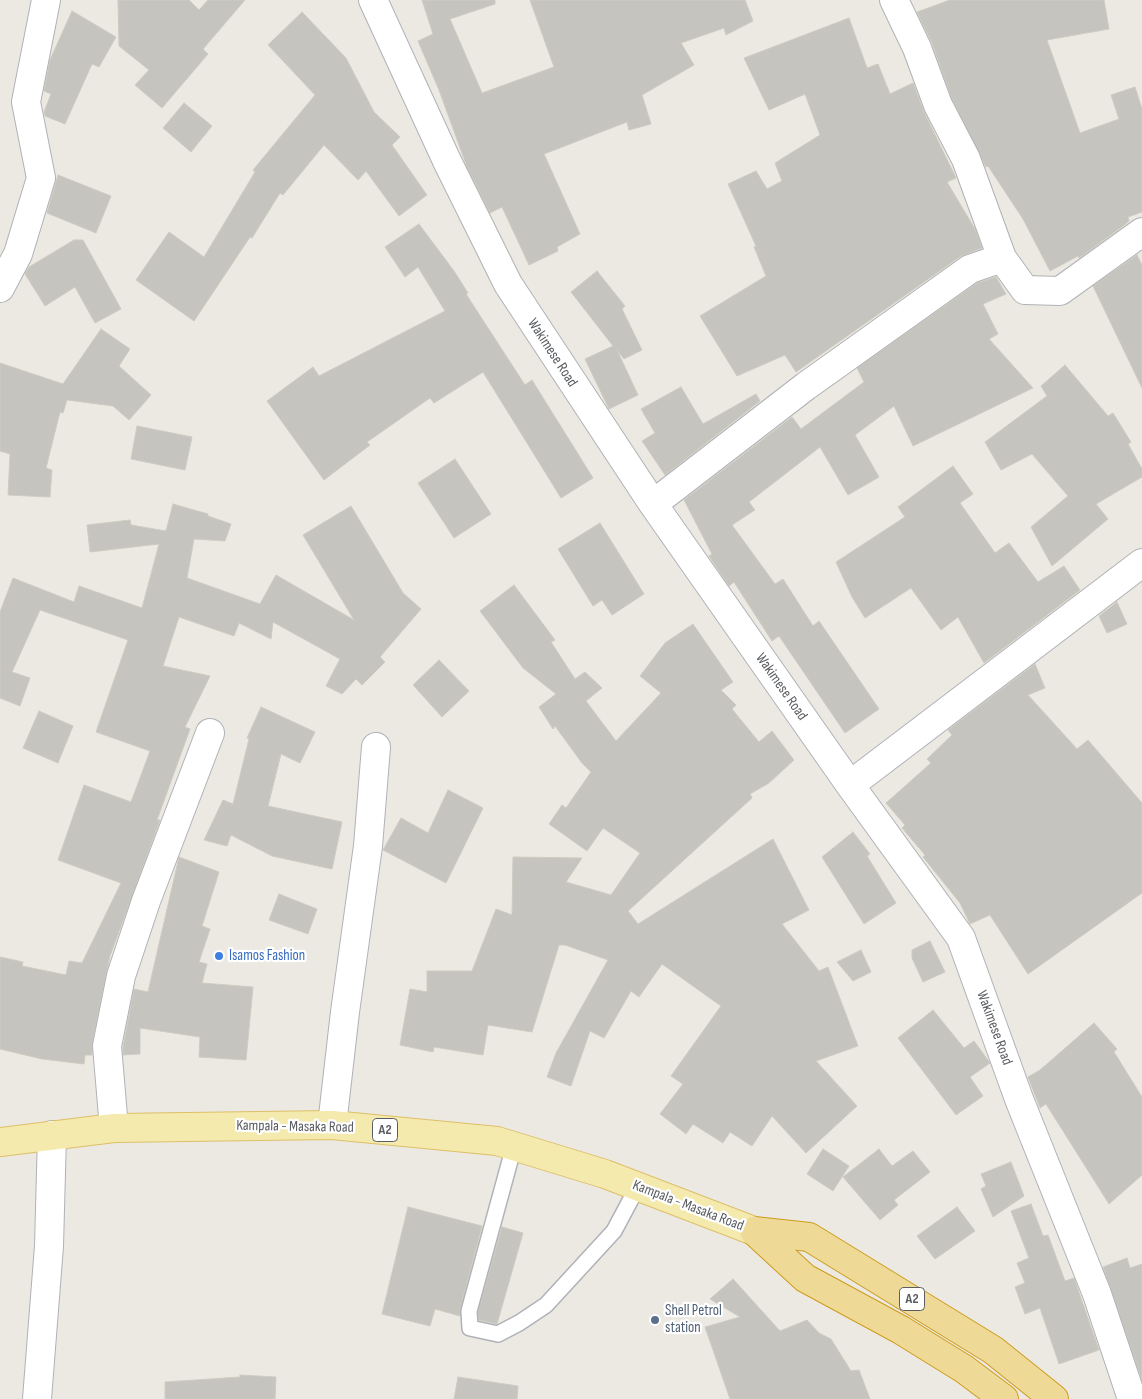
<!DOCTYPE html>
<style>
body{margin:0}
canvas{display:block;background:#ebe9e2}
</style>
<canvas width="1142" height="1399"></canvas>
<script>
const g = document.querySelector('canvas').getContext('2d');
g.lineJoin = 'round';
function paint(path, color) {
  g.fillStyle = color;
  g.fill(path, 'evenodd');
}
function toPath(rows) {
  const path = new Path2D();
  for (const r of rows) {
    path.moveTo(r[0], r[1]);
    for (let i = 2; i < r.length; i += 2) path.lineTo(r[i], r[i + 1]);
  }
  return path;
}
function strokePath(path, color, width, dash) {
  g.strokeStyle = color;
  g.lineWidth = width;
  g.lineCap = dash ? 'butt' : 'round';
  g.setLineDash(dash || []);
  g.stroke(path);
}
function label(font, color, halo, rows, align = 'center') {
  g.font = font + ' "Sofia Sans Condensed",sans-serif';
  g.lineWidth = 4.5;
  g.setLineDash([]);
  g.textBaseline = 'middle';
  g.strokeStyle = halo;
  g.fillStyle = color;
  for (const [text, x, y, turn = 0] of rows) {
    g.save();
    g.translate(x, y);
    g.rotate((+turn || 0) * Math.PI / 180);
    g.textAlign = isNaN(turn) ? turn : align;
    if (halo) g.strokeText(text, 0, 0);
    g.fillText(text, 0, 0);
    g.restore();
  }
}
const building = toPath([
 [118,0,189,0,199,10,208,0,245,0,203,49,208,54,162,108,135,85,149,70,119,46,118,0],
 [422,0,495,0,495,4,450,19,482,93,554,67,530,0,745,0,753,21,726,35,724,28,681,43,694,65,642,95,651,124,629,130,627,122,544,154,580,234,557,247,558,251,529,265,502,207,490,213,467,167,439,90,418,41,433,34,422,0],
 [950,0,1104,0,1109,29,1047,40,1080,133,1119,119,1111,95,1135,87,1142,109,1142,212,1128,217,1129,221,1123,226,1079,258,1078,256,1050,271,1023,219,988,166,986,167,952,99,932,43,917,12,950,0],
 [72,11,116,37,99,67,92,64,65,124,45,116,44,112,51,94,44,91,50,60,72,11],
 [302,12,346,58,374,112,400,137,392,145,427,195,399,216,366,171,358,180,324,145,283,195,280,193,252,238,250,237,194,321,136,280,169,232,204,257,255,172,253,170,315,95,268,45,302,12],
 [849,18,867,68,878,64,890,94,913,83,924,112,956,178,947,182,975,229,982,248,961,256,796,372,785,355,737,376,700,316,766,276,754,247,756,246,728,184,756,171,767,189,782,181,775,163,820,135,805,94,769,110,744,58,849,18],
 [184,103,212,126,191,152,163,128,184,103],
 [58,175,111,196,96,233,47,213,58,175],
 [419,224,454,271,468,293,466,294,525,385,532,380,593,478,561,498,483,372,434,403,430,398,367,442,370,445,324,480,267,401,313,367,319,376,445,311,418,267,405,277,385,247,419,224],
 [74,240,83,240,121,309,95,323,75,287,45,306,25,274,29,267,74,240],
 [1137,255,1142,265,1142,388,1093,286,1137,255],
 [597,271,625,306,622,309,642,350,624,359,617,350,638,395,609,409,585,359,613,346,571,292,597,271],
 [996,277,1006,294,983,304,998,334,989,339,1033,388,913,446,894,406,855,435,879,477,848,495,820,447,749,502,755,510,732,525,775,584,783,579,813,626,819,621,879,709,845,733,779,636,772,641,734,582,729,586,709,556,712,554,684,500,792,417,801,429,864,382,857,368,977,283,996,277],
 [101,329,130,349,119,366,151,395,129,420,113,406,67,400,63,413,60,412,46,468,52,470,50,497,8,495,10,454,0,451,0,363,63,384,101,329],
 [1065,365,1108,416,1113,413,1131,442,1128,444,1142,469,1142,477,1096,504,1108,519,1052,566,1031,527,1068,496,1032,454,1001,470,985,442,1047,396,1041,386,1065,365],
 [681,387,703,424,756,394,760,401,665,475,642,441,655,433,641,409,681,387],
 [137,426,192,437,185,470,131,459,137,426],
 [455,459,491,514,454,538,418,483,455,459],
 [953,466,973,494,960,503,995,553,1009,543,1038,582,1064,566,1080,590,984,663,958,617,941,630,911,588,865,618,852,597,836,562,905,517,898,507,953,466],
 [173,504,208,514,208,516,231,524,225,541,194,539,187,578,260,604,276,575,354,620,303,535,351,506,403,593,421,609,380,657,385,662,362,685,356,679,342,694,326,686,340,659,273,622,271,639,239,623,234,636,179,617,163,666,210,676,185,727,190,729,157,820,160,820,110,956,92,1043,92,1055,85,1055,84,1064,42,1059,0,1049,0,957,23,962,22,966,66,975,69,961,82,963,121,883,58,860,84,785,131,802,150,751,96,732,128,640,40,610,12,672,30,678,20,706,0,698,0,612,13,578,74,602,79,586,142,608,159,544,90,552,87,525,130,520,131,525,166,531,173,504],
 [600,523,644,594,612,615,602,600,593,606,558,549,600,523],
 [514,585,555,640,551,642,575,679,585,672,602,688,586,701,616,741,661,693,640,676,665,643,693,624,733,682,721,690,736,705,732,709,759,742,772,731,794,760,769,783,750,794,752,798,628,911,638,924,773,839,809,910,782,924,819,971,828,967,858,1046,816,1061,857,1106,806,1153,772,1116,752,1146,730,1132,723,1143,693,1124,686,1134,660,1114,683,1084,671,1076,721,1006,662,964,639,997,631,991,604,1038,590,1031,571,1086,547,1077,556,1053,608,960,565,945,559,945,532,1032,488,1025,483,1055,434,1047,433,1052,400,1045,410,989,427,992,427,971,472,971,496,909,512,915,513,857,582,858,566,882,611,895,640,853,603,828,587,851,549,824,562,805,566,808,591,772,582,763,555,726,553,729,539,707,556,694,523,668,480,611,514,585],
 [1117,602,1127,624,1107,633,1099,616,1117,602],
 [439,660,469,691,442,717,413,685,439,660],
 [1035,664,1045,688,1028,695,1077,749,1088,740,1142,803,1142,893,1028,974,990,915,970,924,960,903,923,857,925,855,902,828,905,825,886,803,931,763,927,759,952,735,948,730,1035,664],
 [261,707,315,732,300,763,281,754,268,806,342,822,332,869,272,856,231,835,227,846,204,840,223,800,233,804,249,739,247,738,261,707],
 [39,711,73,726,58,763,23,748,39,711],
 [448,790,483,808,446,883,383,850,401,818,428,833,448,790],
 [853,832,870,854,867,856,896,903,864,924,822,857,853,832],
 [179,857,219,872,202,926,210,929,199,962,207,964,202,983,253,987,246,1060,199,1057,200,1037,140,1028,140,1054,123,1055,123,1047,134,989,148,992,179,857],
 [279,894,317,909,308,934,269,920,279,894],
 [930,941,945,972,923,982,912,958,912,950,930,941],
 [861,950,871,972,853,981,837,962,861,950],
 [933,1010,964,1048,974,1041,990,1063,970,1077,983,1096,956,1115,898,1038,933,1010],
 [1094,1023,1117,1049,1114,1052,1142,1097,1142,1175,1109,1204,1046,1104,1040,1108,1028,1077,1040,1070,1094,1023],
 [823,1149,849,1166,833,1191,807,1174,823,1149],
 [879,1149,892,1166,913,1151,930,1172,894,1200,898,1205,880,1220,843,1177,879,1149],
 [1011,1162,1024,1196,993,1217,981,1189,986,1186,981,1174,1011,1162],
 [1031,1204,1043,1236,1048,1235,1065,1281,1074,1278,1099,1350,1059,1364,1040,1308,1025,1314,1015,1287,1025,1283,1017,1263,1029,1258,1011,1211,1031,1204],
 [408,1207,482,1226,460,1309,460,1316,435,1309,430,1326,382,1314,408,1207],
 [957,1207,975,1231,935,1259,917,1236,957,1207],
 [502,1227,523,1233,497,1324,479,1320,478,1312,502,1227],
 [1127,1258,1130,1268,1142,1264,1142,1380,1103,1267,1127,1258],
 [733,1279,780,1331,807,1320,819,1333,831,1339,851,1371,859,1370,870,1399,730,1399,705,1327,740,1317,710,1299,733,1279],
 [240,1375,276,1377,275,1399,165,1399,165,1382,240,1377,240,1375],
 [458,1377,518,1386,517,1399,454,1399,458,1377]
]);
const lane = toPath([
 [514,1146,469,1311,470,1328,498,1334,519,1323,546,1305,614,1231,638,1186]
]);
const street = toPath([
 [373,0,447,161,508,284,653,504,850,785,961,938,1019,1099,1097,1294,1132,1399],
 [1002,258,1025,290,1060,291,1142,232],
 [0,288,18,254,41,178,26,102,46,0],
 [653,504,806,386,970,269,1002,258,966,159,938,105,917,48,894,0],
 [850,785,1142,563],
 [332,1125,345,1012,368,846,376,747],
 [114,1128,107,1046,121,976,146,901,210,733],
 [37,1399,49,1246,52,1135]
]);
const primary = toPath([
 [0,1142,114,1128,332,1125,497,1141,605,1174,754,1231]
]);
const highway = toPath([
 [754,1231,809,1237,993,1350,1054,1399],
 [754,1231,805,1278,901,1330,964,1369,1004,1399]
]);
const markers = [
 [219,956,5,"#3f7fe0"],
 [655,1320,5,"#5c6f8a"]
];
const shields = [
 [385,1130,25],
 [912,1299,25]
];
const shieldNames = [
 ["A2",385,1130],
 ["A2",912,1299]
];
const streetNames = [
 ["Wakimese Road",552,353,57],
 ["Wakimese Road",781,687,55],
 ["Wakimese Road",994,1028,70],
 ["Kampala - Masaka Road",295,1127,1],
 ["Kampala - Masaka Road",688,1206,21]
];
const shopNames = [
 ["Isamos Fashion",229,956]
];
const serviceNames = [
 ["Shell Petrol",665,1311],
 ["station",665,1328]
];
paint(building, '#c6c4be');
strokePath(building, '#cfcbc1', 1);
strokePath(lane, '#afb2b6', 18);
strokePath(street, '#afb2b6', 30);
strokePath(primary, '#debf68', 30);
strokePath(highway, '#cf9c1d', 30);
strokePath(lane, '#fff', 15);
strokePath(street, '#fff', 28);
strokePath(primary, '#f4eaae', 28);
strokePath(highway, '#eeda96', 28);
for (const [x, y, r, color] of markers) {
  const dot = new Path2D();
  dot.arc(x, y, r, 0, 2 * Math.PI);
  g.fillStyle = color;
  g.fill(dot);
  strokePath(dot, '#fff', 2);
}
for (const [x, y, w] of shields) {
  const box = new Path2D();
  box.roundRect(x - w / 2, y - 11.5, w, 23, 4);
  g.fillStyle = '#fff';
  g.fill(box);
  strokePath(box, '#5a5d61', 1);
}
label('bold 14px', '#5a5d61', null, shieldNames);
label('15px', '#5a5d61', '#fff', streetNames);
label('15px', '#366cbe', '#fff', shopNames, 'left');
label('15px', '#4e5e75', '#fff', serviceNames, 'left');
</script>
